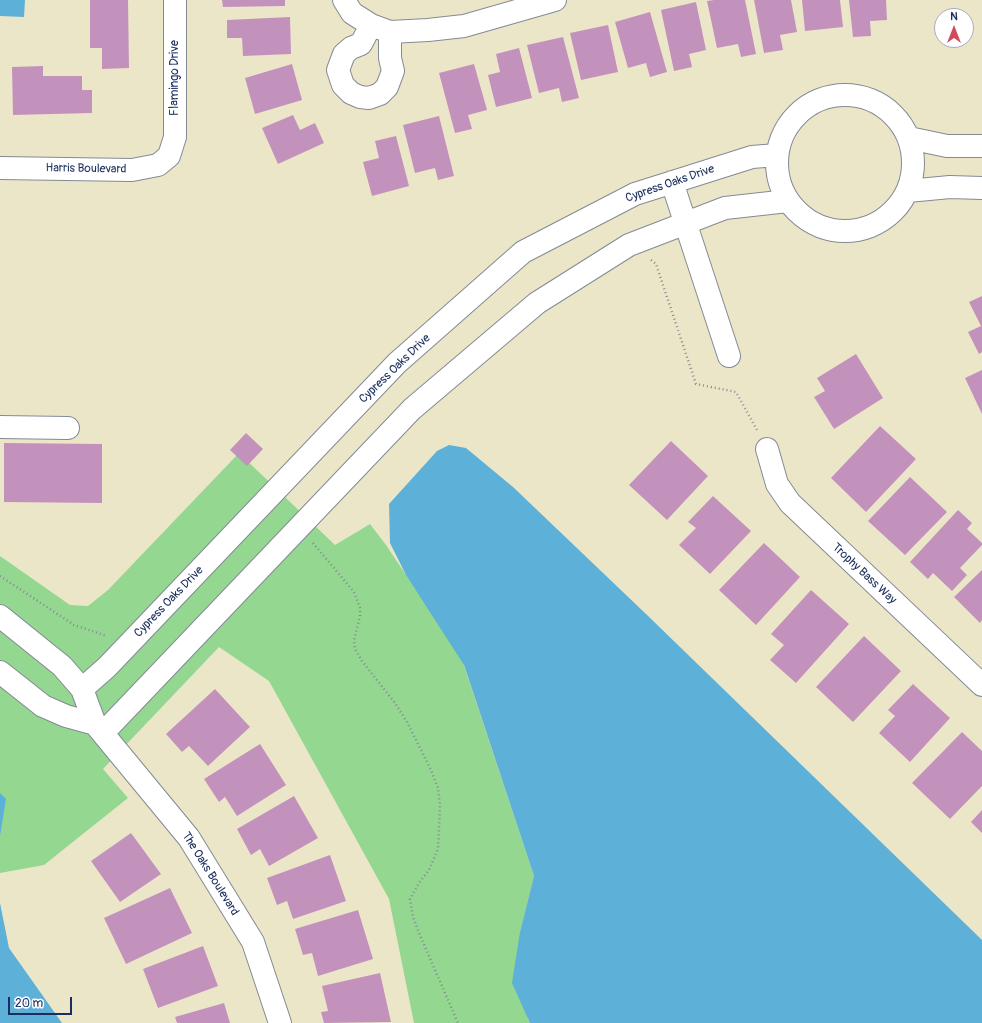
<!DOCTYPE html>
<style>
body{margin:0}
#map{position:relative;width:982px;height:1023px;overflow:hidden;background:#ece6c9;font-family:Pangolin,sans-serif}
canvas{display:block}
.north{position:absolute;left:934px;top:8px;width:40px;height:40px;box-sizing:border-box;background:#fff;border:1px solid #a4acbf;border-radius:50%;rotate:0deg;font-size:11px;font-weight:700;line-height:16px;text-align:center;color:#1b2f5e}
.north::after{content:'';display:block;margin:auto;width:14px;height:18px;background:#d1495b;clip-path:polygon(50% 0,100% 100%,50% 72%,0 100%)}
.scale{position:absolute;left:8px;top:997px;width:64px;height:18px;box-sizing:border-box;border:2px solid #1b2f5e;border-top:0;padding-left:5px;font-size:12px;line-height:14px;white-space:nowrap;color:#1b2f5e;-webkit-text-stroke:3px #fff;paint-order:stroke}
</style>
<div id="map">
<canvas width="982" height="1023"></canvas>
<div class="north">N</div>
<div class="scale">20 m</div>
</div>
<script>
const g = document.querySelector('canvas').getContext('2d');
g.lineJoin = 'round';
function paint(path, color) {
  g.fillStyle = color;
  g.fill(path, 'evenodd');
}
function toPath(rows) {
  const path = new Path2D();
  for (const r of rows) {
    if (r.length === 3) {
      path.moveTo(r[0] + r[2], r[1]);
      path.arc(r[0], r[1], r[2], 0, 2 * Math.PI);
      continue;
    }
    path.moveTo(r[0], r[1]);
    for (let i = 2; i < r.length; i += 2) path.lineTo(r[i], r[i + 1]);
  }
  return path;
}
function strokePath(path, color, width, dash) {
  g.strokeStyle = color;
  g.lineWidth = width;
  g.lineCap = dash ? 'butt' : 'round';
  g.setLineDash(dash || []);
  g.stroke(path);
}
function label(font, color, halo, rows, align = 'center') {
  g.font = font + ' Pangolin,sans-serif';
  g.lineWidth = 3.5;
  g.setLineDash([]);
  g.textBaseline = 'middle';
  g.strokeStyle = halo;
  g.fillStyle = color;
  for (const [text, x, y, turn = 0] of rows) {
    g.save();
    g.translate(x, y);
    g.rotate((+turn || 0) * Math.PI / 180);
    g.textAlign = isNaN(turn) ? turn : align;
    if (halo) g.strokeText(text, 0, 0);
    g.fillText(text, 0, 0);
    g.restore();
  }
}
const green = toPath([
 [239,453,335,545,370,524,386,545,461,657,534,876,520,932,528,1019,530,1023,414,1023,389,899,269,681,219,647,103,769,128,798,44,865,0,873,0,556,70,605,88,606,108,590]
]);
const water = toPath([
 [0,0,25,0,24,17,0,16],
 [449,445,466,448,513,487,646,614,982,940,982,1023,530,1023,512,983,520,932,534,876,464,665,406,575,390,543,389,504,437,451],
 [0,793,6,799,0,836],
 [0,903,9,948,62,1023,0,1023]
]);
const building = toPath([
 [90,0,128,0,129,68,102,69,102,48,90,48],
 [222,0,285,0,285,6,223,7],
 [714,0,745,0,756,54,741,57,738,44,717,48,707,1],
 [754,0,791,0,797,32,780,35,783,50,764,53],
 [802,0,840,0,843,27,805,31],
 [849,0,886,0,887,20,870,21,871,36,853,37],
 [696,2,706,50,689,54,692,67,674,71,661,10],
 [650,12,667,72,650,77,646,63,628,68,615,22],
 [290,17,291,54,243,56,242,38,227,38,227,20],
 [608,25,618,72,581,80,570,33],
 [563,37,579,98,562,102,559,88,539,93,527,45],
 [519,48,532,98,496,107,488,75,500,72,496,54],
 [292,64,302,100,255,114,245,78],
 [474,64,487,110,468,115,472,129,455,133,439,73],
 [43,66,43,76,82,76,82,90,92,90,92,113,13,115,12,67],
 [293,115,300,130,315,123,324,143,278,164,262,128],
 [439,116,454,176,438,180,435,168,415,173,403,125],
 [396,136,409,186,372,196,363,162,379,158,375,141],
 [982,296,982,352,979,354,968,332,981,326,969,302],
 [856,354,883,398,834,429,814,397,825,391,817,378],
 [982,370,982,414,965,378],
 [880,426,916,459,866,512,831,478],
 [246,433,263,449,247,466,230,450],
 [671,441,708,476,667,520,629,485],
 [4,443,102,444,102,503,4,502],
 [910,477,947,512,905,555,868,521],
 [713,496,751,531,710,574,679,545,696,528,688,522],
 [958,510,972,523,967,529,982,543,982,545,960,568,967,575,952,591,933,573,928,579,910,562],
 [764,543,800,577,756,625,719,590],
 [982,570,982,620,980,623,954,597],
 [811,590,849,624,796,683,770,660,784,645,771,634],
 [864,636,901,671,853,722,816,687],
 [913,684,950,718,910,762,879,733,895,716,888,710],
 [215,689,250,727,208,766,189,746,182,752,166,734],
 [962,732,982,751,982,786,950,819,912,783],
 [260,744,286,785,237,816,225,797,219,802,204,779],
 [294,796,318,838,269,866,260,849,251,855,237,829],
 [982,810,982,833,971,822],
 [131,833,161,874,120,902,91,861],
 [330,855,346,901,293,919,287,901,277,905,267,878],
 [170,888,192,933,126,964,104,918],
 [358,910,373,959,318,976,312,953,303,955,295,929],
 [203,946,218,986,158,1008,143,969],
 [380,973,391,1022,324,1023,321,1012,328,1011,322,986],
 [224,1003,230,1023,177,1023,175,1017]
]);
const path = toPath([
 [651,260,656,264,696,384,736,392,757,430],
 [313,543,354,592,360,608,360,616,354,640,355,649,362,661,395,703,407,722,431,770,438,788,440,806,438,849,429,870,419,883,410,899,413,917,419,933,458,1023],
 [0,576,74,625,107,636]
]);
const minor = toPath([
 [344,0,352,13,371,25,390,32,428,30,464,26,555,0],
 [371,25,361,44,351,48,344,54,338,70,343,85,351,93,360,97,369,98,380,94,387,87,393,71,390,58,390,32],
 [845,163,68],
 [909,138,947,146,982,146],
 [0,168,132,170,158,165,169,156,175,137,175,0],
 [672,182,729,356],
 [908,191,950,187,982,188],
 [0,427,68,428],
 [767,449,777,484,790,503,982,685],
 [0,616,62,666,82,689,95,724,189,838,253,942,280,1023],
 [0,672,43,706,66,716,95,724],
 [82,689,107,667,397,363,523,252,635,194,752,157,777,155],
 [103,733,412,409,537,303,629,245,725,208,788,201]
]);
const streetNames = [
 ["Flamingo Drive",175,78,-90],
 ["Harris Boulevard",86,169,1],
 ["Cypress Oaks Drive",670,184,-19],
 ["Cypress Oaks Drive",395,369,-44],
 ["Trophy Bass Way",864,574,43],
 ["Cypress Oaks Drive",169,602,-46],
 ["The Oaks Boulevard",210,874,58]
];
paint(green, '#93d790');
paint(water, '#5db0d8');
paint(building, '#c392bc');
strokePath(minor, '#848a94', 24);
strokePath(path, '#848a94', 2.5, [1, 3]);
strokePath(minor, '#fff', 22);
label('12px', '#1b2f5e', '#fff', streetNames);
</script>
